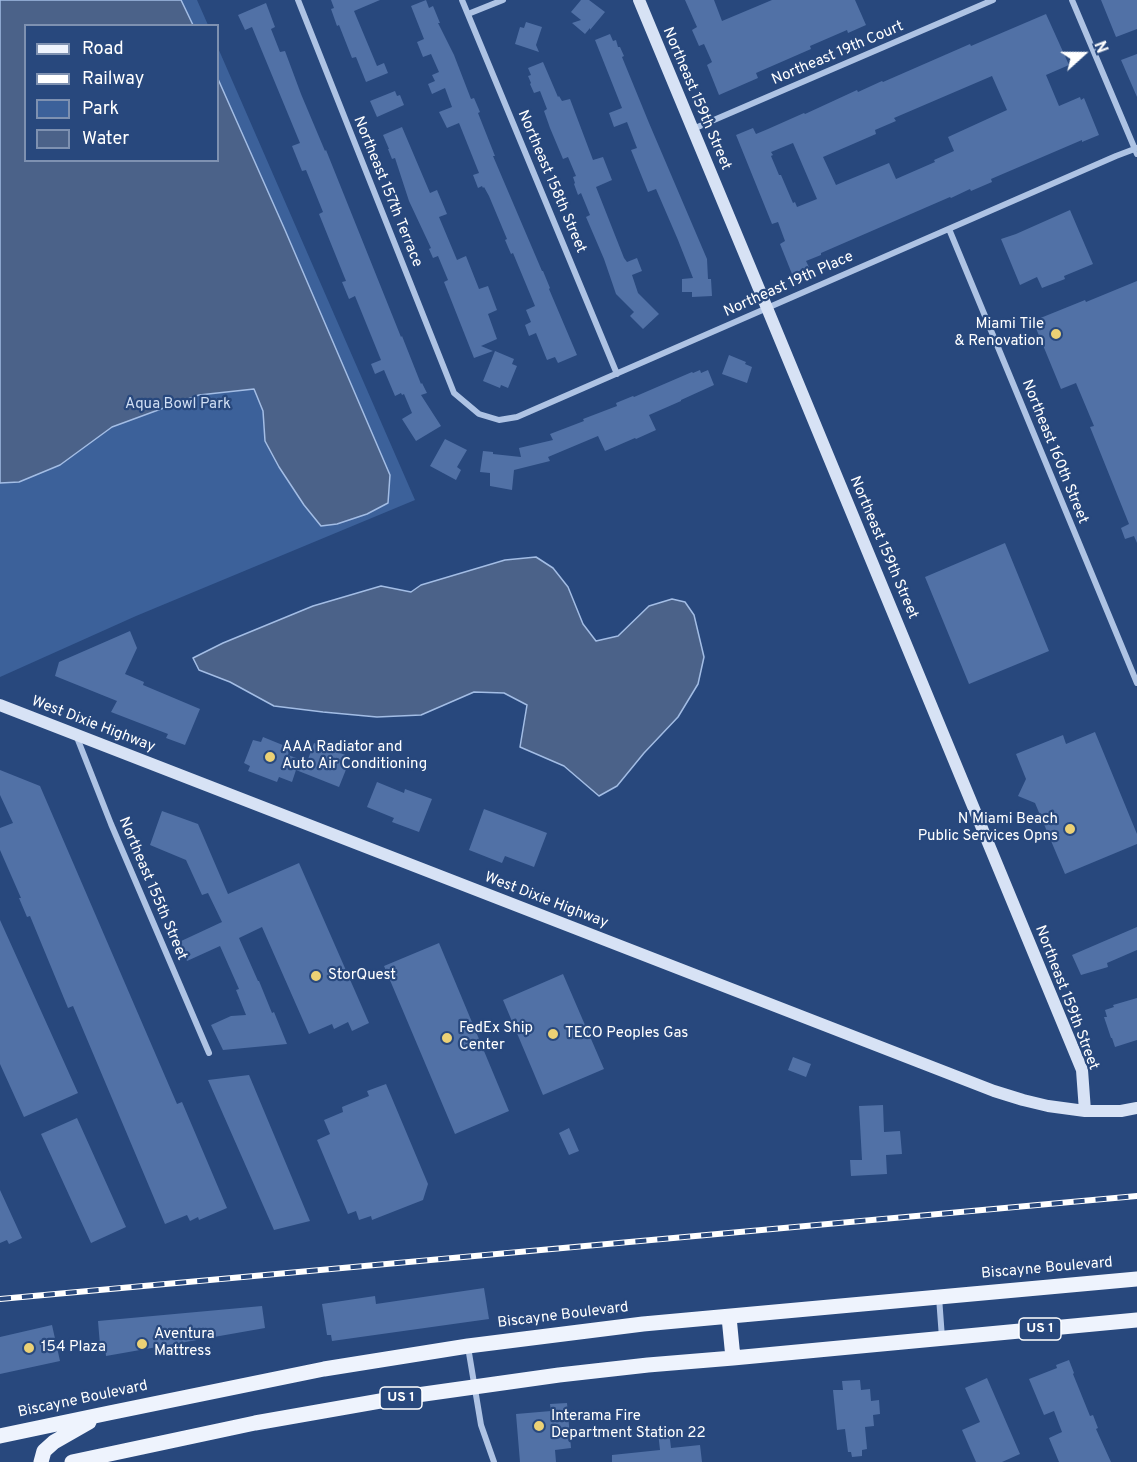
<!DOCTYPE html>
<style>
body{margin:0}
#map{position:relative;width:1137px;height:1462px;overflow:hidden;background:#28487d;font-family:Overpass,sans-serif}
canvas{display:block}
.legend{position:absolute;left:24px;top:24px;width:195px;height:138px;box-sizing:border-box;background:#28487d;border:2px solid #7e91b1;margin:0;padding:8px 10px;list-style:none;font-size:18px;color:#fff}
.legend li{display:flex;align-items:center;gap:12px;height:30px}
.legend b{width:30px;border:2px solid #7e91b1}
.north{position:absolute;left:1053px;top:24px;width:60px;height:60px;-webkit-text-stroke:4px #28487d;paint-order:stroke;rotate:69deg;font-size:16px;font-weight:700;line-height:24px;text-align:center;color:#fff}
.north::after{content:'';display:block;margin:auto;width:21px;height:27px;background:#fff;clip-path:polygon(50% 0,100% 100%,50% 72%,0 100%)}
</style>
<div id="map">
<canvas width="1137" height="1462"></canvas>
<ul class="legend">
<li><b style="height:8px;background:#eef3fd"></b>Road</li>
<li><b style="height:8px;background:#fff"></b>Railway</li>
<li><b style="height:16px;background:#3c619a"></b>Park</li>
<li><b style="height:16px;background:#4b6289"></b>Water</li>
</ul>
<div class="north">N</div>
</div>
<script>
const g = document.querySelector('canvas').getContext('2d');
g.lineJoin = 'round';
function paint(path, color) {
  g.fillStyle = color;
  g.fill(path, 'evenodd');
}
function toPath(rows) {
  const path = new Path2D();
  for (const r of rows) {
    path.moveTo(r[0], r[1]);
    for (let i = 2; i < r.length; i += 2) path.lineTo(r[i], r[i + 1]);
  }
  return path;
}
function strokePath(path, color, width, dash) {
  g.strokeStyle = color;
  g.lineWidth = width;
  g.lineCap = dash ? 'butt' : 'round';
  g.setLineDash(dash || []);
  g.stroke(path);
}
function label(font, color, halo, rows, align = 'center') {
  g.font = font + ' Overpass,sans-serif';
  g.lineWidth = 4.5;
  g.setLineDash([]);
  g.textBaseline = 'middle';
  g.strokeStyle = halo;
  g.fillStyle = color;
  for (const [text, x, y, turn = 0] of rows) {
    g.save();
    g.translate(x, y);
    g.rotate((+turn || 0) * Math.PI / 180);
    g.textAlign = isNaN(turn) ? turn : align;
    if (halo) g.strokeText(text, 0, 0);
    g.fillText(text, 0, 0);
    g.restore();
  }
}
const green = toPath([
 [0,0,197,0,208,25,26,26,26,160,218,160,218,48,415,500,136,616,0,677]
]);
const water = toPath([
 [0,0,181,0,193,25,26,26,26,160,218,160,218,79,285,230,390,475,388,503,367,514,337,524,321,526,304,505,279,467,265,441,263,411,254,389,199,395,112,427,60,465,19,482,0,483,0,0],
 [536,557,553,568,568,587,583,624,596,641,618,636,649,606,672,599,685,602,694,615,704,657,698,684,678,717,644,753,617,786,599,796,564,766,520,747,527,705,504,693,474,692,421,715,377,717,323,712,274,706,230,682,199,670,193,658,223,643,313,606,381,586,411,592,421,585,505,560,536,557]
]);
const building = toPath([
 [331,0,380,0,354,11,377,66,384,63,388,73,366,82,356,57,352,58,339,25,337,26,331,9,334,8],
 [426,0,429,8,433,6,440,23,438,23,454,55,471,99,474,98,480,112,478,113,495,156,493,156,542,271,543,271,550,288,549,289,577,355,558,363,555,357,547,360,536,333,529,336,525,325,531,322,526,310,535,306,513,253,511,254,505,240,507,239,489,196,484,187,483,188,482,186,478,188,473,175,479,173,459,123,447,128,439,112,452,107,445,88,432,94,428,84,435,81,432,75,439,72,431,54,423,57,417,42,424,39,411,6],
 [581,0,589,0,605,12,590,30,590,28,585,34,572,23,581,20,571,12],
 [685,0,714,0,722,21,772,0,855,0,866,25,848,33,847,30,810,46,811,49,756,73,758,78,719,95,707,65,712,62,704,44,699,46,692,30,697,27],
 [1101,0,1137,0,1137,29,1116,37],
 [266,3,275,27,271,29,280,52,285,51,301,94,325,151,326,150,401,337,402,336,421,384,422,383,427,393,421,395,441,426,416,441,402,419,412,413,404,394,402,395,401,393,395,396,384,370,375,374,371,364,381,360,355,296,349,299,342,282,346,281,319,214,323,212,306,170,302,171,292,146,300,143,252,27,245,30,238,15],
 [1046,14,1069,65,1046,75,1059,106,1080,97,1081,100,1084,98,1099,135,1082,142,1082,140,991,179,992,182,971,191,970,189,951,198,950,197,821,253,821,255,806,261,809,267,792,274,780,244,785,241,778,222,772,224,736,135,753,128,756,134,768,129,804,113,805,114,857,90,858,92,882,81,883,82,970,44,971,46],
 [992,76,1007,110,948,137,954,151,934,160,935,162,896,179,889,163,836,185,823,157,876,134,875,130,896,121,894,118],
 [793,143,817,199,797,207,795,202,793,203,781,175,779,175,771,156,773,155,771,152],
 [526,22,542,27,536,45,539,52,515,44,520,27,524,28],
 [610,34,613,41,616,40,618,47,620,47,624,56,622,57,649,123,707,259,708,279,711,279,712,296,692,297,692,292,682,292,682,279,693,278,678,240,656,189,648,192,631,150,637,148,627,122,614,127,609,113,622,108,595,40],
 [1137,54,1137,97,1121,60],
 [543,62,558,97,559,96,562,101,570,99,593,160,603,157,612,180,596,187,624,258,627,262,637,258,642,271,632,275,638,293,659,314,643,329,630,316,634,312,616,294,604,259,586,217,590,215,581,193,578,195,574,184,575,183,573,177,576,176,568,157,563,159,550,128,544,111,547,109,540,91,534,93,530,84,531,83,528,76,531,75,528,68],
 [395,91,397,96,400,95,404,105,377,117,370,101],
 [402,127,430,193,437,190,447,214,439,217,457,260,466,256,479,289,488,286,497,310,488,314,497,339,481,346,493,351,474,358,444,282,448,280,438,256,433,258,429,249,431,248,409,201,395,158,392,159,388,149,389,149,383,135],
 [1070,210,1093,264,1064,276,1065,279,1042,288,1037,277,1020,285,1001,239,1016,234],
 [1137,281,1137,543,1134,536,1125,539,1121,528,1129,524,1090,427,1094,426,1076,383,1061,389,1033,321,1085,300,1086,302],
 [495,351,514,359,512,364,517,366,508,388,501,385,500,388,483,381],
 [729,355,746,362,745,364,752,367,747,383,722,374],
 [700,370,701,373,708,370,714,385,681,400,681,401,649,415,656,430,636,439,635,438,605,451,598,436,548,457,550,461,514,470,512,490,490,486,490,473,480,472,483,451,493,452,493,454,521,457,519,448,553,440,550,434,584,421,583,419,617,406,616,403,633,396,634,397,692,372,693,373],
 [445,439,467,450,457,467,461,470,456,480,430,466],
 [1005,543,1049,651,969,684,925,577],
 [130,631,137,648,125,674,144,682,143,685,200,709,185,745,166,738,168,734,111,712,117,701,55,676,59,662],
 [1095,732,1137,834,1137,844,1065,874,1035,803,1018,796,1026,779,1016,754,1063,735,1066,744],
 [263,737,290,748,288,755,307,762,314,743,348,756,344,766,347,767,339,787,296,770,292,782,279,777,277,782,248,771,250,766,244,763,253,740,261,742],
 [0,770,40,786,177,1104,182,1102,227,1208,199,1220,198,1217,190,1221,187,1215,165,1224,73,1006,68,1008,30,916,27,917,19,898,21,898,0,850,0,828,13,823,0,795],
 [377,782,404,793,405,789,432,799,419,832,392,822,394,818,367,807],
 [484,809,547,833,534,867,505,856,502,863,469,850],
 [162,811,198,824,228,894,299,863,369,1023,352,1031,348,1022,334,1029,332,1024,309,1034,262,927,239,938,258,981,259,981,272,1013,274,1012,287,1044,223,1050,211,1025,231,1016,246,1015,236,990,239,989,220,946,187,961,179,942,222,922,208,893,202,895,186,860,150,845],
 [0,920,78,1093,24,1117,0,1064],
 [1137,927,1137,950,1107,963,1108,967,1081,975,1072,955],
 [439,943,509,1111,455,1134,384,966],
 [563,974,604,1069,543,1095,503,1000],
 [1137,998,1137,1040,1115,1047,1112,1038,1111,1038,1104,1017,1107,1017,1105,1010,1114,1007,1113,1005],
 [793,1057,811,1064,806,1077,788,1070],
 [249,1075,310,1221,274,1230,208,1080],
 [386,1084,428,1184,423,1200,372,1220,371,1216,359,1220,356,1211,348,1214,317,1140,330,1134,324,1120,343,1112,342,1107,369,1096,367,1091],
 [883,1105,884,1132,900,1131,902,1154,886,1155,887,1174,851,1176,850,1160,862,1160,859,1106],
 [77,1118,126,1227,91,1243,41,1134],
 [569,1128,579,1151,569,1155,559,1133],
 [0,1190,22,1238,9,1244,7,1240,0,1243],
 [484,1288,489,1319,332,1341,331,1335,327,1335,322,1304,375,1296,376,1304],
 [262,1306,265,1328,106,1356,105,1345,100,1345,98,1321],
 [52,1325,60,1361,0,1374,0,1337],
 [1069,1360,1074,1373,1073,1374,1090,1416,1093,1415,1098,1428,1096,1429,1111,1462,1059,1462,1049,1438,1062,1432,1054,1411,1044,1415,1029,1379,1057,1368,1056,1365],
 [987,1378,1020,1454,1002,1462,976,1462,962,1430,980,1422,965,1388],
 [860,1380,861,1390,870,1389,871,1401,879,1400,880,1414,873,1415,874,1426,865,1427,867,1449,862,1450,862,1456,852,1457,851,1452,848,1452,845,1429,837,1430,833,1390,843,1390,842,1381],
 [567,1403,571,1448,555,1450,556,1462,520,1462,516,1414,551,1411,550,1404],
 [669,1431,671,1448,700,1445,702,1462,612,1462,612,1455,660,1450,658,1432]
]);
const street = toPath([
 [298,0,454,393,479,414,499,420,517,417,1116,156,1137,148],
 [462,0,617,374],
 [1072,0,1137,154],
 [468,14,503,0],
 [693,129,993,0],
 [949,229,1137,683],
 [76,735,111,824,209,1053],
 [939,1297,942,1338],
 [468,1347,481,1425,494,1462]
]);
const secondary = toPath([
 [639,0,767,308,1082,1070,1085,1111],
 [0,705,994,1091,1023,1100,1048,1106,1085,1111,1121,1111,1137,1108]
]);
const primary = toPath([
 [729,1317,733,1358],
 [0,1436,109,1413,324,1369,468,1346,643,1324,1137,1279],
 [41,1462,44,1451,54,1442,89,1422],
 [72,1462,255,1423,403,1397,559,1375,648,1365,733,1358,1137,1320]
]);
const rail = toPath([
 [0,1299,1137,1196]
]);
const markers = [
 [1056,334,6,"#ecd175"],
 [270,757,6,"#ecd175"],
 [1070,829,6,"#ecd175"],
 [316,976,6,"#ecd175"],
 [553,1034,6,"#ecd175"],
 [447,1038,6,"#ecd175"],
 [142,1344,6,"#ecd175"],
 [29,1348,6,"#ecd175"],
 [539,1426,6,"#ecd175"]
];
const shields = [
 [1040,1329,42],
 [401,1398,42]
];
const shieldNames = [
 ["US 1",1040,1329],
 ["US 1",401,1398]
];
const streetNames = [
 ["Northeast 19th Court",838,54,-23],
 ["Northeast 159th Street",696,99,67],
 ["Northeast 158th Street",551,182,67],
 ["Northeast 157th Terrace",387,192,68],
 ["Northeast 19th Place",789,285,-24],
 ["Northeast 160th Street",1054,452,68],
 ["Northeast 159th Street",883,548,67],
 ["West Dixie Highway",93,725,21],
 ["Northeast 155th Street",152,889,67],
 ["West Dixie Highway",546,901,21],
 ["Northeast 159th Street",1066,998,69],
 ["Biscayne Boulevard",1047,1269,-5],
 ["Biscayne Boulevard",563,1316,-7],
 ["Biscayne Boulevard",83,1400,-12]
];
const poiNames = [
 ["Miami Tile",1044,325,"right"],
 ["& Renovation",1044,342,"right"],
 ["AAA Radiator and",282,748],
 ["Auto Air Conditioning",282,765],
 ["N Miami Beach",1058,820,"right"],
 ["Public Services Opns",1058,837,"right"],
 ["StorQuest",328,976],
 ["FedEx Ship",459,1029],
 ["Center",459,1046],
 ["TECO Peoples Gas",565,1034],
 ["Aventura",154,1335],
 ["Mattress",154,1352],
 ["154 Plaza",41,1348],
 ["Interama Fire",551,1417],
 ["Department Station 22",551,1434]
];
const parkNames = [
 ["Aqua Bowl Park",178,405]
];
paint(green, '#3c619a');
paint(water, '#4b6289');
strokePath(water, '#a3bde5', 1.5);
paint(building, '#5171a6');
strokePath(street, '#aec3e4', 6);
strokePath(secondary, '#d7e2f5', 12);
strokePath(primary, '#eef3fd', 15);
strokePath(rail, '#fff', 6);
strokePath(rail, '#28487d', 4, [11]);
for (const [x, y, r, color] of markers) {
  const dot = new Path2D();
  dot.arc(x, y, r, 0, 2 * Math.PI);
  g.fillStyle = color;
  g.fill(dot);
  strokePath(dot, '#28487d', 2);
}
for (const [x, y, w] of shields) {
  const box = new Path2D();
  box.roundRect(x - w / 2, y - 11, w, 22, 4.5);
  g.fillStyle = '#28487d';
  g.fill(box);
  strokePath(box, '#fff', 1.5);
}
label('bold 14px', '#fff', null, shieldNames);
label('15px', '#fff', '#28487d', streetNames);
label('15px', '#fff', '#28487d', poiNames, 'left');
label('15px', '#d1dff4', '#28487d', parkNames);
</script>
